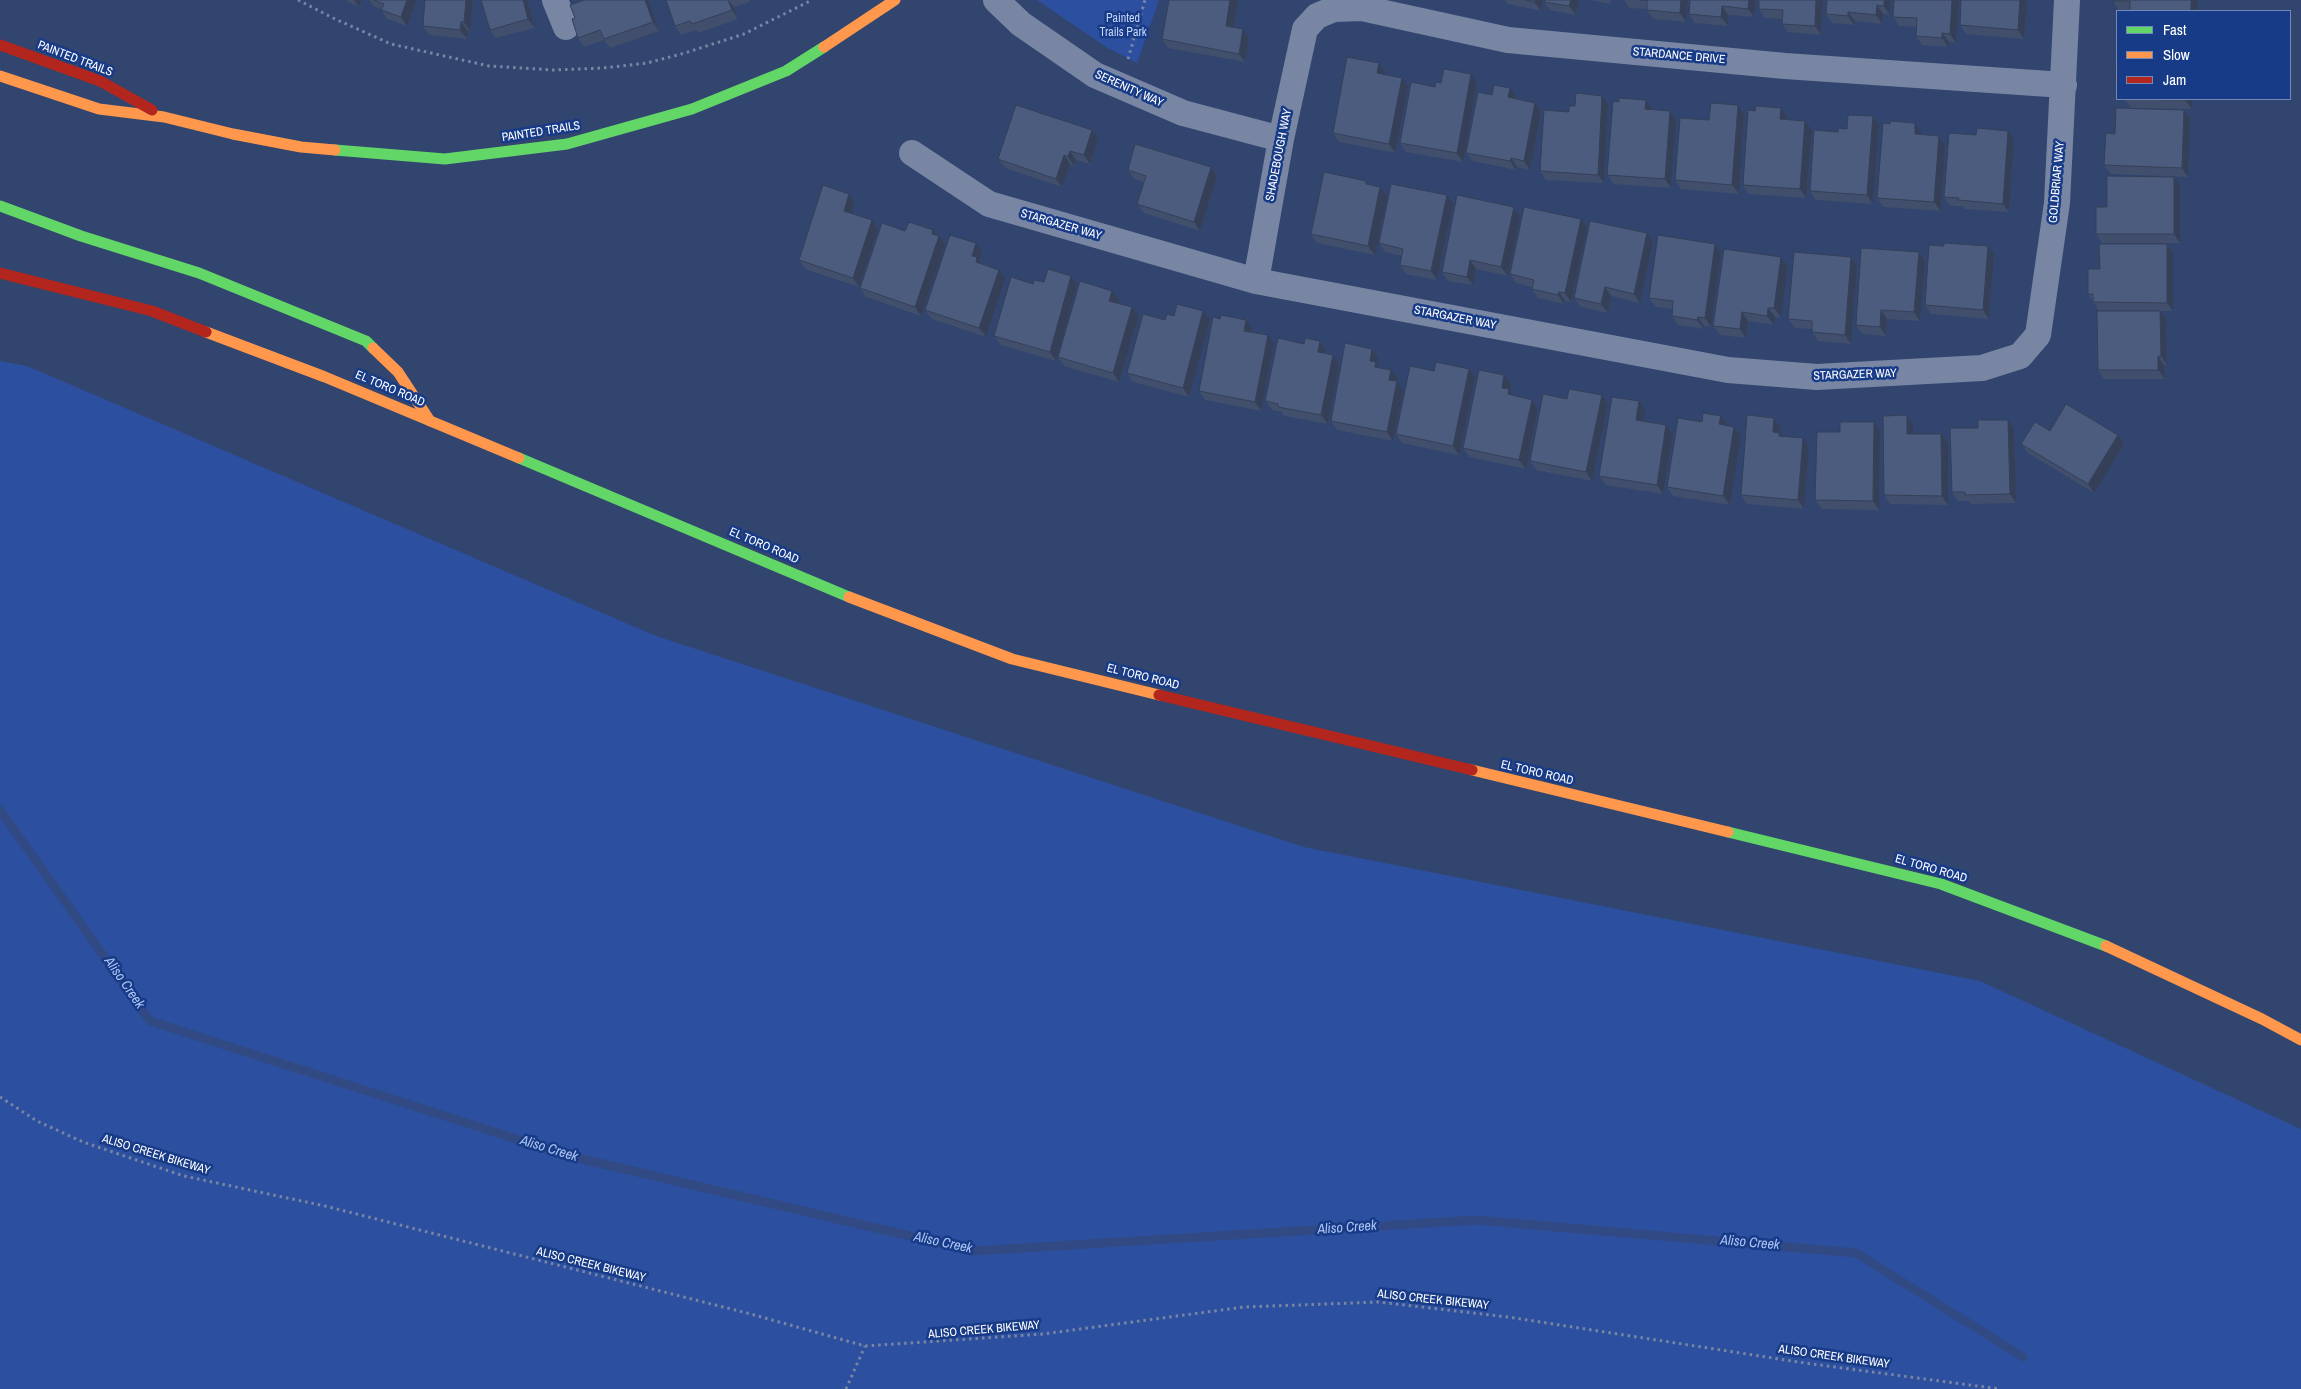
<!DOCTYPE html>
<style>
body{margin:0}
#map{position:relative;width:2301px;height:1389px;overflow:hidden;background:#31456f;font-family:"Archivo Narrow",sans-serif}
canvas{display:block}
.legend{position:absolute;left:2116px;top:10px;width:175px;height:90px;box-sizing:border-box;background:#183b88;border:1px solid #7489b8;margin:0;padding:6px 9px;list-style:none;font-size:15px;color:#fff}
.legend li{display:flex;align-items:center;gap:10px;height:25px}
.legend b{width:25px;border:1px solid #7489b8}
</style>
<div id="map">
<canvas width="2301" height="1389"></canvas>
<ul class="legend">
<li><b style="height:6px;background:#63d668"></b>Fast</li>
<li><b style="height:6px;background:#ff974d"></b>Slow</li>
<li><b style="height:6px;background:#b3261e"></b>Jam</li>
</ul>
</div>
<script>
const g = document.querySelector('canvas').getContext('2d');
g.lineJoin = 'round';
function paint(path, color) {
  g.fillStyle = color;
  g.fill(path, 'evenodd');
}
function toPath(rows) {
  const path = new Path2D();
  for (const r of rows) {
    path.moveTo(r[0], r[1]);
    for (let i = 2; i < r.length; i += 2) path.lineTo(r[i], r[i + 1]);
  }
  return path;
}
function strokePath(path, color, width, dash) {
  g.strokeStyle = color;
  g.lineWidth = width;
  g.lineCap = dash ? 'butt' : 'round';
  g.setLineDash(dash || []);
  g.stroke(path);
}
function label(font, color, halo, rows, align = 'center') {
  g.font = font + ' "Archivo Narrow",sans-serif';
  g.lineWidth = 5;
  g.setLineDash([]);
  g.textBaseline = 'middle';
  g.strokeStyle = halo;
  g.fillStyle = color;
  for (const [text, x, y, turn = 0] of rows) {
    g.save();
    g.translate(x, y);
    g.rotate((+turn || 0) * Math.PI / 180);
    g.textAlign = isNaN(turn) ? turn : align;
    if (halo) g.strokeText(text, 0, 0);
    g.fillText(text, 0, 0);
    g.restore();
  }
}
const green = toPath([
 [1037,0,1159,0,1137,63,1106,47],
 [0,361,27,366,656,636,1304,847,1980,981,2301,1129,2301,1389,0,1389]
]);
const stream = toPath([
 [0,810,150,1021,569,1156,974,1251,1477,1220,1856,1253,2023,1357]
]);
const path = toPath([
 [298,0,333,18,391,44,489,66,554,70,603,68,647,63,685,53,744,34,812,0],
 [1128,59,1145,0],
 [0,1097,37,1121,83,1142,184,1176,325,1206,747,1313,865,1346,1043,1334,1244,1307,1379,1302,1508,1317,1805,1363,2000,1389],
 [846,1389,865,1346]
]);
const street = toPath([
 [555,0,566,27],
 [996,0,1021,24,1095,75,1183,113,1281,139],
 [912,153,989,204,1256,281,1728,370,1817,377,1982,368,2020,356,2038,335,2057,203,2067,0],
 [1256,281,1281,139,1305,29,1317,16,1334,9,1362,8,1508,40,1785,66,2064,85]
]);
const fast = toPath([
 [335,150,445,159,567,144,692,109,786,71,824,47],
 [0,206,81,236,199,273,366,341,373,348],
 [519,458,849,597],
 [1728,832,1941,884,2106,946]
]);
const slow = toPath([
 [824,47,895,0],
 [0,76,99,109,164,117,233,134,301,147,335,150],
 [206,332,325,377,519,458],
 [373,348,398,372,430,421],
 [849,597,1012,659,1159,695],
 [1472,770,1728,832],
 [2106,946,2262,1019,2301,1040]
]);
const jam = toPath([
 [0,45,100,81,152,110],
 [0,273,152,311,206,332],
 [1159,695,1472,770]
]);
const wall = toPath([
 [345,0,362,0,359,7],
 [369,0,417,0,407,26,387,19,381,9,373,6],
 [473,0,470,31,468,31,467,39,429,35,423,26],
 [481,0,527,0,535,28,496,38,490,30],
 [648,0,659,31,610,48,604,40,584,47,578,38],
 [666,0,749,0,750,2,734,7,738,19,698,33,696,30,681,35,675,26],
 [1505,0,1543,0,1541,11,1508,4],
 [1579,0,1576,15,1550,10,1544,2],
 [1590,0,1611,0,1610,4],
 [1624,0,1688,0,1686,22,1653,19,1647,10,1647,9,1629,8],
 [1756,0,1754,17,1728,15,1728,26,1695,23,1689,14],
 [1759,0,1823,0,1821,35,1788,32,1782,24,1782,19,1765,18,1759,9],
 [1891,0,1890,15,1883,14,1882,24,1855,21,1854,25,1832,23,1826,14],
 [1959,0,1956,43,1949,42,1948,47,1922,45,1916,36,1917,27,1899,26,1893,17],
 [2027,0,2024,39,1966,34,1960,25],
 [2198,0,2130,10,2119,10,2113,1],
 [1238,3,1233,27,1243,29,1249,38,1245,62,1168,48,1162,39],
 [1379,63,1385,72,1385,74,1408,87,1395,153,1339,142,1333,133],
 [1441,83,1477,83,1463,162,1406,152,1400,143,1435,87],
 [1492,95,1516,97,1515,99,1541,112,1530,170,1517,167,1516,170,1473,161,1466,153],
 [1602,96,1608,104,1604,183,1546,180,1540,171,1569,112,1575,106],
 [2125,99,2192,99,2192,109,2131,108],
 [1646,100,1652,110,1670,111,1676,120,1671,188,1614,184,1607,175,1619,102],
 [1744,114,1739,194,1681,189,1675,180,1709,120],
 [1873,116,1879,125,1873,204,1816,200,1810,191,1838,132,1847,129],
 [1787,117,1787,120,1805,121,1812,130,1806,198,1749,194,1743,185],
 [2190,119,2188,177,2111,174,2104,165,2115,134],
 [2008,131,2014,139,2009,212,1965,209,1963,206,1950,206,1944,197,1976,135],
 [1921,132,1921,134,1939,136,1945,145,1941,211,1883,207,1877,198],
 [1098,139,1090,164,1076,160,1074,166,1070,164,1062,187,1005,168,998,159],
 [1211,167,1217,176,1200,231,1144,213,1137,204,1144,182,1134,179,1128,170],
 [2174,177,2180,185,2180,243,2102,243,2096,234,2107,207],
 [1368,184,1380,187,1387,196,1375,255,1317,243,1311,234],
 [855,203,852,213,872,220,878,229,859,287,805,269,799,260],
 [1453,204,1437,280,1406,274,1400,265,1402,256,1385,252,1379,243],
 [1514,207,1520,216,1508,276,1476,269,1473,285,1448,281,1442,272],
 [1587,228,1571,302,1565,301,1564,304,1538,298,1532,289,1532,287,1516,283,1510,274],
 [933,230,937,235,939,236,945,245,921,316,866,297,860,288,905,231],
 [1653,242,1640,303,1611,296,1608,313,1581,307,1574,298],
 [976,243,982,252,979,261,981,264,1005,279,986,337,932,319,925,310],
 [1715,244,1721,253,1711,327,1704,326,1704,329,1678,325,1672,316,1672,309,1656,307,1649,298],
 [2167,244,2173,253,2173,311,2160,311,2166,320,2167,365,2164,365,2165,379,2104,379,2098,370,2099,311,2088,294,2100,269],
 [1944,246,1994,255,1989,319,1931,314,1925,305],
 [1781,257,1788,266,1781,317,1775,317,1774,325,1748,321,1746,338,1720,335,1713,326],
 [1851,257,1857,266,1851,344,1818,341,1812,332,1812,329,1795,328,1788,319],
 [1925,261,1920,321,1887,319,1886,336,1862,334,1856,325],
 [1044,282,1077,285,1056,361,1001,345,994,336,1033,284],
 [1112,291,1119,300,1118,303,1132,307,1139,316,1119,382,1064,366,1058,357],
 [1174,316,1210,320,1189,397,1133,382,1127,373,1165,320],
 [1220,319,1246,320,1252,329,1252,332,1274,344,1261,411,1205,400,1199,391],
 [1320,341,1326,350,1326,353,1333,355,1339,364,1328,424,1284,416,1282,412,1272,410,1265,401,1304,344],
 [1372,349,1378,358,1377,364,1379,367,1391,370,1398,379,1397,382,1403,390,1393,441,1337,430,1331,421],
 [1434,371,1475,378,1459,455,1402,443,1396,434],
 [1504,375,1511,384,1510,390,1514,396,1532,400,1538,409,1526,469,1469,457,1463,448],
 [1567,399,1608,404,1592,481,1536,470,1530,461],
 [1645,410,1643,421,1666,425,1673,434,1663,494,1606,485,1599,476],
 [1907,415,1913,424,1913,434,1941,434,1948,443,1948,505,1890,504,1884,495],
 [1774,418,1780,427,1780,434,1782,437,1809,447,1804,509,1747,504,1741,495],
 [1702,422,1727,424,1727,426,1734,427,1741,436,1730,505,1673,496,1667,487],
 [1874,422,1880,431,1879,510,1822,509,1815,500],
 [2014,429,2016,503,1971,504,1969,501,1958,501,1952,492],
 [2050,431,2124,444,2094,493,2028,453,2021,444]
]);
const shadedWall = toPath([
 [354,0,362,0,359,7],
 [407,0,417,0,407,26,401,17],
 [466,0,473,0,470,31,464,22],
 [523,0,527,0,535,28,528,19],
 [645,0,648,0,659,31,653,22],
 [728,0,734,7,738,19,732,10],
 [1230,0,1236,0,1238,3,1232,35,1226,26],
 [1535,0,1543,0,1541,11,1534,2],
 [1571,0,1579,0,1576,15,1569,6],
 [1681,0,1688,0,1686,22,1680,13],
 [1749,0,1756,0,1754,17,1748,9],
 [1816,0,1823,0,1821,35,1815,26],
 [1884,0,1891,0,1890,15,1884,6],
 [1952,0,1959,0,1956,43,1950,34],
 [2020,0,2027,0,2024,39,2018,30],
 [2191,0,2198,0,2198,11,2191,11],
 [1877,5,1883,14,1882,24,1876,15],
 [1722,6,1728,15,1728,26,1721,17],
 [1848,12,1855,21,1854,25,1848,16],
 [461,22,468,31,467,39,460,30],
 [1243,29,1249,38,1245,62,1239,54],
 [1942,33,1949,42,1948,47,1942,38],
 [1379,63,1385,72,1383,82,1377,73],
 [1471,74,1477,83,1463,162,1457,153],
 [1402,78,1408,87,1395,153,1389,144],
 [1510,88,1516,97,1514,106,1508,97],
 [1602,96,1608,104,1604,183,1598,175],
 [2185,99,2192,99,2192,109,2185,100],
 [1646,100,1652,109,1651,118,1645,109],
 [1535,103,1541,112,1530,170,1524,161],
 [1738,105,1744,114,1739,194,1732,185],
 [1781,108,1787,117,1787,128,1780,119],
 [2184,110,2190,119,2188,177,2182,168],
 [1670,111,1676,120,1671,188,1665,179],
 [1873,116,1879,125,1873,204,1867,195],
 [1805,121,1812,130,1806,198,1800,189],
 [1915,123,1921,132,1921,143,1915,134],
 [1092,130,1098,139,1090,164,1084,155],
 [2008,131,2014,139,2009,212,2003,204],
 [1939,136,1945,145,1941,211,1934,202],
 [1070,151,1076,160,1074,166,1068,157],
 [1064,155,1070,164,1062,187,1056,179],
 [1511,158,1517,167,1516,170,1510,161],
 [1211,167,1217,176,1200,231,1194,222],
 [2174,177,2180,185,2180,243,2174,234],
 [1380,187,1387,196,1375,255,1368,246],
 [849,194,855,203,850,220,844,211],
 [1447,195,1453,204,1437,280,1431,271],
 [1514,207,1520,216,1508,276,1501,267],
 [1581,219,1587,228,1571,302,1565,293],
 [872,220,878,229,859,287,853,278],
 [933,230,938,237,939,236,945,245,921,316,915,307],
 [1647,233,1653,242,1640,303,1634,294],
 [976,243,982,252,979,261,983,266,982,271,972,256],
 [1715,244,1721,253,1711,327,1705,318],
 [2167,244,2173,253,2173,311,2167,303],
 [1988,246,1994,255,1989,319,1983,310],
 [1919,252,1925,261,1920,321,1914,312],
 [1781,257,1788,266,1781,317,1774,308],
 [1851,257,1857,266,1851,344,1845,335],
 [1470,260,1476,269,1473,285,1467,277],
 [999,270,1005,279,986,337,979,328],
 [1071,276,1077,285,1056,361,1050,352],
 [1605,287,1611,296,1608,313,1601,304],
 [1112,291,1119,300,1116,310,1109,301],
 [1559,292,1565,301,1564,304,1558,295],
 [1132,307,1139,316,1119,382,1113,373],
 [1768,308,1775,317,1774,325,1767,316],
 [1881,310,1887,319,1886,336,1880,327],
 [1203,311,1210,320,1189,397,1183,388],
 [2160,311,2166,320,2167,365,2161,356],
 [1742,312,1748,321,1746,338,1740,329],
 [1698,317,1704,326,1704,329,1697,320],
 [1246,320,1252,329,1250,340,1244,331],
 [1268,335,1274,344,1261,411,1255,402],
 [1320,341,1326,350,1324,361,1318,352],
 [1372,349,1378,358,1377,364,1382,371,1381,376,1370,361],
 [1333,355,1339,364,1328,424,1321,415],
 [2158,356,2164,365,2165,379,2158,370],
 [1469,369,1475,378,1459,455,1453,446],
 [1391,370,1398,379,1397,382,1403,390,1393,441,1387,432,1389,380],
 [1504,375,1511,384,1510,390,1515,398,1514,403,1502,388],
 [1602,395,1608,404,1592,481,1586,472],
 [1532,400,1538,409,1526,469,1519,460],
 [1639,401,1645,410,1642,428,1636,420],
 [1907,415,1913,424,1913,443,1907,434],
 [1721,416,1727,424,1725,433,1719,424],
 [1774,418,1780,427,1780,434,1786,442,1773,432],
 [2008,420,2014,429,2016,503,2010,494],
 [1874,422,1880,431,1879,510,1873,501],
 [1666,425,1673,434,1663,494,1657,485],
 [1734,427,1741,436,1730,505,1723,496],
 [1941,434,1948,443,1948,505,1942,496],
 [2118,435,2124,444,2094,493,2088,484],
 [1803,438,1809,447,1804,509,1798,500]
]);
const building = toPath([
 [374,0,407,0,401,17,381,10,384,4,374,0],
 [425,0,466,0,464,22,461,22,460,30,423,26,425,0],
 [481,0,523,0,528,19,490,30,481,0],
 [584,0,645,0,653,22,604,39,600,30,578,38,572,19,575,18,570,5,584,0],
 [666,0,728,0,732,10,692,24,690,21,675,26,666,0],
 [1169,0,1230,0,1226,26,1243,29,1239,54,1162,39,1169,0],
 [1526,0,1535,0,1534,2,1526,0],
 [1545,0,1571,0,1569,6,1544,2,1545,0],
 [1640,0,1681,0,1680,13,1647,10,1647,0,1640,0],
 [1690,0,1749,0,1748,9,1722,6,1721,17,1689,14,1690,0],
 [1759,0,1816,0,1815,26,1782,24,1783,10,1759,9,1759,0],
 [1827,0,1884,0,1884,6,1877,5,1876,15,1848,12,1848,16,1826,14,1827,0],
 [1894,0,1952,0,1950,34,1942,33,1942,38,1916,36,1917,18,1893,17,1894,0],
 [1961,0,2020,0,2018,30,1960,25,1961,0],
 [2113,0,2191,0,2191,11,2130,11,2130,1,2113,1,2113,0],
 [1347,57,1379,63,1377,73,1402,78,1389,144,1333,133,1347,57],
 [2116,67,2117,67,2117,83,2115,83,2116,67],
 [1444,69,1471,74,1457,153,1400,143,1411,82,1435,87,1436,82,1441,83,1444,69],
 [1494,85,1510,88,1508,97,1535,103,1524,161,1511,158,1510,161,1466,153,1478,92,1492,95,1494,85],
 [1576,93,1602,96,1598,175,1540,171,1544,110,1569,112,1569,106,1575,106,1576,93],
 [1619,98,1646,100,1645,109,1670,111,1665,179,1607,175,1613,101,1619,102,1619,98],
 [2125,99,2185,99,2185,100,2125,99],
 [1711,103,1738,105,1732,185,1675,180,1680,118,1709,120,1711,103],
 [1016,105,1092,130,1084,155,1070,151,1068,157,1064,155,1056,179,998,159,1016,105],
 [1756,106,1781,108,1780,119,1805,121,1800,189,1743,185,1748,110,1755,111,1756,106],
 [2116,108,2184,110,2182,168,2104,165,2106,133,2115,134,2116,108],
 [1848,115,1873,116,1867,195,1810,191,1814,130,1838,132,1838,128,1847,129,1848,115],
 [1891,121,1915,123,1915,134,1939,136,1934,202,1877,198,1883,123,1890,124,1891,121],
 [1977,128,2008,131,2003,204,1958,200,1959,198,1944,197,1949,133,1976,135,1977,128],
 [1135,144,1211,167,1194,222,1137,204,1146,176,1128,170,1135,144],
 [1324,172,1366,181,1366,184,1380,187,1368,246,1311,234,1324,172],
 [2107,176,2174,177,2174,234,2096,234,2096,207,2107,207,2107,176],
 [1391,184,1447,195,1431,271,1400,265,1403,249,1379,243,1391,184],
 [823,185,849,194,844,211,872,220,853,278,799,260,823,185],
 [1457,195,1514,207,1501,267,1470,260,1467,277,1442,272,1457,195],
 [1524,207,1581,219,1565,293,1559,292,1558,295,1532,289,1534,280,1510,274,1524,207],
 [1590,221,1647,233,1634,294,1605,287,1601,304,1574,298,1590,221],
 [909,222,933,230,932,234,939,236,915,307,860,288,882,223,905,231,909,222],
 [950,235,976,243,972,256,977,257,976,262,999,270,979,328,925,310,950,235],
 [1658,235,1715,244,1705,318,1698,317,1697,320,1672,316,1673,301,1649,298,1658,235],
 [1944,243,1988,246,1983,310,1925,305,1929,245,1944,246,1944,243],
 [2099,244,2167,244,2167,303,2093,302,2093,294,2088,294,2088,269,2100,269,2099,244],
 [1861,248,1919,252,1914,312,1881,310,1880,327,1856,325,1861,248],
 [1724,249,1781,257,1774,308,1768,308,1767,316,1742,312,1740,329,1713,326,1724,249],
 [1794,252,1851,257,1845,335,1812,332,1812,321,1788,319,1794,252],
 [1048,269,1071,276,1050,352,994,336,1011,277,1033,284,1034,280,1044,282,1048,269],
 [1080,281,1112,291,1109,301,1132,307,1113,373,1058,357,1080,281],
 [1177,304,1203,311,1183,388,1127,373,1143,314,1165,320,1167,314,1174,316,1177,304],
 [2097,311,2160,311,2161,356,2158,356,2158,370,2098,370,2097,311],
 [1221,315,1246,320,1244,331,1268,335,1255,402,1199,391,1213,317,1220,319,1221,315],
 [1278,338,1304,344,1305,338,1320,341,1318,352,1333,355,1321,415,1278,407,1278,404,1265,401,1278,338],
 [1345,343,1372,349,1370,361,1376,362,1375,367,1391,370,1389,380,1397,381,1387,432,1331,421,1345,343],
 [1436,362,1469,369,1453,446,1396,434,1410,366,1434,371,1436,362],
 [1479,370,1504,375,1502,388,1509,389,1508,394,1532,400,1519,460,1463,448,1479,370],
 [1569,389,1602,395,1586,472,1530,461,1543,394,1567,399,1569,389],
 [1612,397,1639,401,1636,420,1666,425,1657,485,1599,476,1612,397],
 [2066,404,2118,435,2088,484,2021,444,2035,422,2050,431,2066,404],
 [1703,413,1721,416,1719,424,1734,427,1723,496,1667,487,1678,418,1702,422,1703,413],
 [1747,415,1774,418,1773,432,1779,433,1779,436,1803,438,1798,500,1741,495,1747,415],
 [1907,415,1907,434,1941,434,1942,496,1884,495,1883,416,1907,415],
 [1978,420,2008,420,2010,494,1965,495,1965,492,1952,492,1950,428,1978,428,1978,420],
 [1840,422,1874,422,1873,501,1815,500,1817,432,1840,432,1840,422]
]);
const parkNames = [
 ["Painted",1123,19],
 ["Trails Park",1123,33]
];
const streetNames = [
 ["STARDANCE DRIVE",1679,56,5],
 ["PAINTED TRAILS",75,59,21],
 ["SERENITY WAY",1129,89,24],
 ["PAINTED TRAILS",541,132,-9],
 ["SHADEBOUGH WAY",1279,155,-79],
 ["GOLDBRIAR WAY",2057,182,-85],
 ["STARGAZER WAY",1061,225,16],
 ["STARGAZER WAY",1455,318,11],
 ["STARGAZER WAY",1855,375,-2],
 ["EL TORO ROAD",390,389,23],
 ["EL TORO ROAD",764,546,23],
 ["EL TORO ROAD",1143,677,14],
 ["EL TORO ROAD",1537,773,13],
 ["EL TORO ROAD",1931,869,16],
 ["ALISO CREEK BIKEWAY",156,1155,17],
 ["ALISO CREEK BIKEWAY",591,1265,14],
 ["ALISO CREEK BIKEWAY",1433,1300,6],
 ["ALISO CREEK BIKEWAY",984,1330,-5],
 ["ALISO CREEK BIKEWAY",1834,1357,8]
];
const waterNames = [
 ["Aliso Creek",124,983,55],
 ["Aliso Creek",549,1149,17],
 ["Aliso Creek",1347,1228,-4],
 ["Aliso Creek",943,1243,12],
 ["Aliso Creek",1750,1243,5]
];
paint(green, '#2c509f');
strokePath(stream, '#324a83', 9);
strokePath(path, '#7886a4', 3, [2.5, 4]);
strokePath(street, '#7886a4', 26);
strokePath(fast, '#63d668', 11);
strokePath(slow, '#ff974d', 11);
strokePath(jam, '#b3261e', 11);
paint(wall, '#414f6c');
paint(shadedWall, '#354058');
paint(building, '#4c5c7e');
strokePath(building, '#354058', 1);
label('12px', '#c6d7fa', '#183b88', parkNames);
label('12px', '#fff', '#183b88', streetNames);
label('italic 14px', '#acc4f5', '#183b88', waterNames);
</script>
